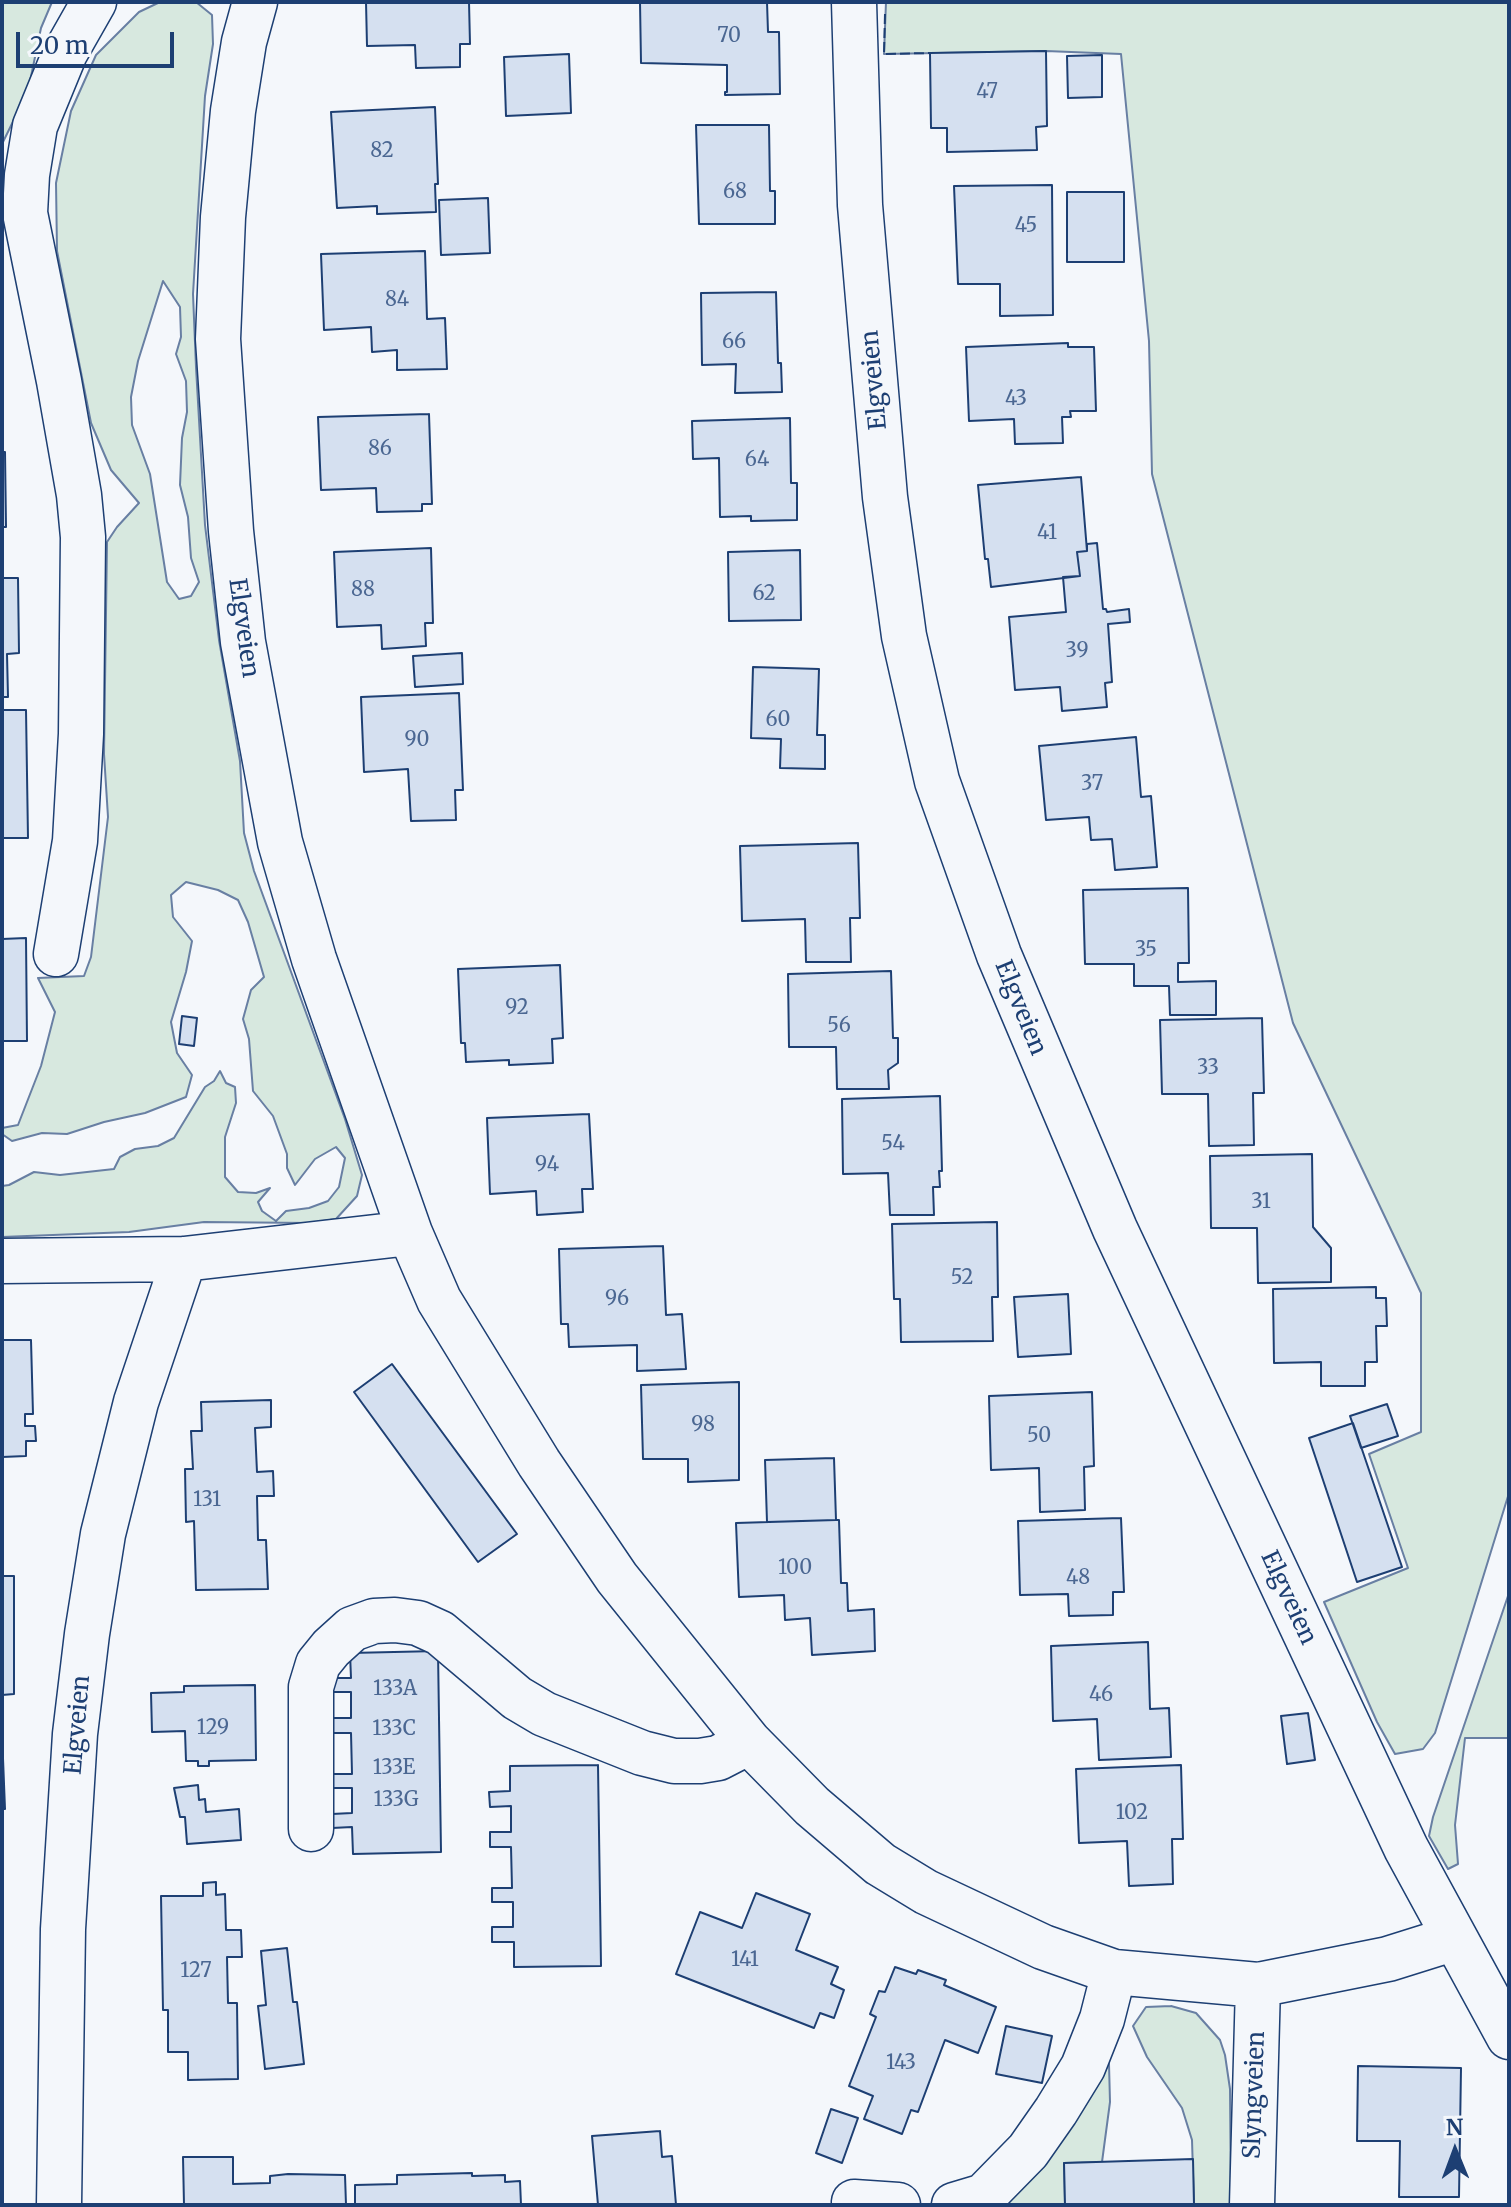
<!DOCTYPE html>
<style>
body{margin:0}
#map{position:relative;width:1511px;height:2207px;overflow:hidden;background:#f4f7fb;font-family:Merriweather,serif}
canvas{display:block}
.frame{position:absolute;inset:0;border:4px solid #1d3f73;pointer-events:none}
.north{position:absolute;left:1415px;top:2111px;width:80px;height:80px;-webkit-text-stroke:6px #f4f7fb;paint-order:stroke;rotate:359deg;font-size:22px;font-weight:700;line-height:32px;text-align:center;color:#1d3f73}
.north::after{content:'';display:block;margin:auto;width:28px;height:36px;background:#1d3f73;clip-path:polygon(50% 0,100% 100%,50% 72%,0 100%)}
.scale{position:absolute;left:16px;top:32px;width:158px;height:36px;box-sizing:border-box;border:4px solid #1d3f73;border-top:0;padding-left:10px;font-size:24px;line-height:28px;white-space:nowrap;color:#1d3f73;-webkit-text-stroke:6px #f4f7fb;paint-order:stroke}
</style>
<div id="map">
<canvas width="1511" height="2207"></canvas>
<div class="frame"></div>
<div class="north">N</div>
<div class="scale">20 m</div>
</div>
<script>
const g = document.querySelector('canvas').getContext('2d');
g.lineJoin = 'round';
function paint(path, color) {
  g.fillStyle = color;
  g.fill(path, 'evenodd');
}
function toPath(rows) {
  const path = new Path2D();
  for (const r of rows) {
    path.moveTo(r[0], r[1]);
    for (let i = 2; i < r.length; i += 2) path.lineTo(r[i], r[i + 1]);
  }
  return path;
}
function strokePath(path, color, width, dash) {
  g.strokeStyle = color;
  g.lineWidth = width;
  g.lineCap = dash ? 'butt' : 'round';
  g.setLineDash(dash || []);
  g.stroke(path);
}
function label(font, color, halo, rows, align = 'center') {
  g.font = font + ' Merriweather,serif';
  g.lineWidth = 6;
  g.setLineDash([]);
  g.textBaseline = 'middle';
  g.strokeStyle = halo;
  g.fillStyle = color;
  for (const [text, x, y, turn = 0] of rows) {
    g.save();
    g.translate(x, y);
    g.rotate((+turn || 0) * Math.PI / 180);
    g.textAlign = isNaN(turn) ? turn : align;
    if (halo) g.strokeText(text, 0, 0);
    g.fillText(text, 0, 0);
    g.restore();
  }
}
const green = toPath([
 [2,2,52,2,41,28,28,91,2,144,2,2],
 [160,2,196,2,212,15,213,44,205,96,193,294,196,367,205,525,219,640,240,761,244,833,254,871,345,1119,362,1175,357,1196,336,1219,310,1223,204,1222,129,1232,2,1237,2,1186,9,1185,34,1172,60,1175,114,1169,120,1157,135,1149,158,1146,174,1138,205,1087,214,1081,220,1071,226,1083,235,1087,236,1103,225,1137,225,1177,238,1192,256,1193,270,1188,258,1202,262,1211,276,1221,286,1211,309,1208,328,1201,339,1187,345,1158,336,1147,315,1159,295,1185,287,1168,287,1154,273,1116,253,1091,249,1039,243,1019,251,990,264,977,248,922,238,900,218,890,186,882,171,895,173,917,192,941,186,972,171,1022,177,1053,192,1075,186,1097,145,1113,104,1122,67,1134,42,1133,12,1141,2,1134,2,1128,18,1125,41,1066,55,1012,38,978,84,976,91,957,108,817,104,754,107,542,117,527,139,503,111,470,91,423,57,251,56,183,71,111,96,55,139,12,160,2],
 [163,281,180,307,181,337,176,354,186,381,187,412,182,438,180,485,188,517,191,558,199,582,191,596,179,599,167,582,150,474,132,425,131,397,138,361,163,281],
 [886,2,1509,2,1509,1493,1435,1733,1423,1749,1395,1754,1377,1722,1324,1602,1408,1568,1369,1454,1421,1432,1421,1293,1293,1023,1152,474,1149,341,1121,54,1046,51,884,54,886,2],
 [1509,1593,1509,1738,1465,1738,1455,1825,1458,1864,1448,1869,1429,1836,1433,1817,1509,1593],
 [1171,2006,1196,2013,1220,2040,1225,2055,1230,2089,1231,2205,1194,2205,1192,2140,1182,2108,1147,2057,1133,2026,1146,2007,1171,2006],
 [1109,2064,1110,2102,1102,2162,1064,2163,1065,2205,1006,2205,1075,2119,1109,2064]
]);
const building = toPath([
 [366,2,469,2,470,44,460,44,460,67,416,68,415,45,367,46,366,2],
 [640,2,767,2,768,32,779,32,780,94,725,95,725,92,727,92,727,65,641,63,640,2],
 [1046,51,1047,126,1036,127,1037,150,947,152,947,128,931,128,930,53,1046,51],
 [569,54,571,113,506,116,504,57,569,54],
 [1102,55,1102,97,1068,98,1067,56,1102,55],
 [435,107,438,184,435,184,436,212,377,214,377,206,337,208,331,112,435,107],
 [696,125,769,125,770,191,775,191,775,224,699,224,696,125],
 [1052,185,1053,315,1000,316,1000,284,958,284,954,186,1052,185],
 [1067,192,1124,192,1124,262,1067,262,1067,192],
 [488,198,490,253,441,255,439,200,488,198],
 [425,251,427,319,445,318,447,369,397,370,397,350,372,352,371,327,324,330,321,254,425,251],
 [776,292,778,363,781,363,782,392,735,393,736,364,702,365,701,293,776,292],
 [1068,343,1068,347,1094,347,1096,411,1070,411,1071,417,1062,417,1063,443,1015,444,1014,419,969,421,966,347,1068,343],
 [429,414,432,504,422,504,422,511,377,512,376,488,321,490,318,417,429,414],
 [790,418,791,483,797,483,797,520,751,521,751,516,720,517,719,458,693,459,692,421,790,418],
 [2,452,5,452,6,527,2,527,2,452],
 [1081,477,1087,551,1077,552,1080,576,991,587,988,559,985,559,978,485,1081,477],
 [1097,543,1103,609,1106,609,1107,612,1129,609,1130,622,1108,624,1112,682,1105,683,1107,707,1062,711,1060,687,1015,690,1009,617,1066,612,1063,577,1080,576,1077,552,1087,551,1087,544,1097,543],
 [431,548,433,623,425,623,426,646,382,649,381,625,337,627,334,552,431,548],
 [800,550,801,620,729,621,728,552,800,550],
 [2,578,18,578,19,653,7,654,8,697,2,697,2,578],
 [462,653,463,684,415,687,413,656,462,653],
 [753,667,819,669,817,735,825,735,825,769,780,768,781,739,751,738,753,667],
 [459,693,463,790,455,790,456,820,411,821,408,769,364,772,361,697,459,693],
 [2,710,26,710,28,838,2,838,2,710],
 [1136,737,1141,797,1151,796,1157,867,1115,870,1112,839,1091,840,1089,817,1046,820,1039,746,1136,737],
 [858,843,860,918,850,918,851,962,806,962,805,919,742,921,740,846,858,843],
 [1188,888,1189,963,1178,963,1178,982,1216,981,1216,1015,1170,1015,1169,986,1134,986,1134,964,1085,964,1083,890,1188,888],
 [26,938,27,1041,2,1041,2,939,26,938],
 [560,965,563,1038,552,1039,553,1063,509,1065,509,1060,466,1062,465,1043,461,1043,458,969,560,965],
 [891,971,893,1038,898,1038,898,1063,888,1070,889,1089,837,1089,836,1047,789,1047,788,974,891,971],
 [182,1016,197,1018,194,1046,179,1044,182,1016],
 [1262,1018,1264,1093,1253,1093,1254,1145,1209,1146,1208,1094,1162,1094,1160,1020,1262,1018],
 [940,1096,942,1171,939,1171,940,1187,933,1187,934,1215,890,1215,888,1173,843,1174,842,1099,940,1096],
 [589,1114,593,1189,582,1189,583,1212,537,1215,536,1191,490,1194,487,1118,589,1114],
 [1312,1154,1313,1227,1331,1248,1331,1282,1258,1283,1257,1228,1211,1228,1210,1156,1312,1154],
 [997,1222,998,1297,992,1297,993,1341,901,1342,900,1299,894,1299,892,1224,997,1222],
 [663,1246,666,1315,682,1314,686,1369,637,1371,637,1345,569,1347,568,1324,561,1324,559,1249,663,1246],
 [1376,1287,1376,1298,1386,1298,1387,1326,1376,1326,1377,1362,1365,1362,1365,1386,1321,1386,1321,1362,1274,1363,1273,1289,1376,1287],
 [1068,1294,1071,1354,1018,1357,1014,1297,1068,1294],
 [2,1340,31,1340,33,1414,25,1414,25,1426,35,1426,36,1441,26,1441,26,1456,2,1457,2,1340],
 [392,1364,517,1534,478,1562,354,1392,392,1364],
 [739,1382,739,1480,688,1482,688,1459,643,1459,641,1385,739,1382],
 [1092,1392,1094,1466,1084,1467,1085,1510,1040,1512,1039,1468,991,1470,989,1396,1092,1392],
 [271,1400,271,1427,255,1428,257,1472,273,1471,274,1496,257,1496,258,1540,266,1540,268,1589,196,1590,194,1521,186,1522,185,1469,193,1469,191,1431,202,1431,201,1402,271,1400],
 [1387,1404,1398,1436,1361,1448,1350,1416,1387,1404],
 [1353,1423,1402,1567,1357,1582,1309,1438,1353,1423],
 [834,1458,836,1520,767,1522,765,1460,834,1458],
 [1121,1518,1124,1592,1113,1592,1113,1615,1069,1616,1068,1594,1020,1595,1018,1521,1121,1518],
 [836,1520,839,1520,841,1583,847,1583,848,1611,874,1609,875,1651,812,1655,810,1618,785,1620,784,1595,739,1597,736,1523,836,1520],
 [2,1576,14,1576,14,1694,2,1695,2,1576],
 [1148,1642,1150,1709,1169,1708,1171,1757,1099,1760,1097,1719,1053,1721,1051,1646,1148,1642],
 [438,1651,441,1852,353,1854,352,1827,332,1828,332,1814,352,1813,352,1788,331,1788,331,1774,352,1774,351,1733,331,1733,330,1718,351,1718,351,1692,330,1692,330,1678,351,1678,350,1653,438,1651],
 [255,1685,256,1760,209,1761,209,1766,198,1766,198,1761,186,1761,185,1731,152,1732,151,1693,184,1692,184,1686,255,1685],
 [1308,1713,1315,1760,1287,1764,1281,1716,1308,1713],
 [2,1733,5,1809,2,1809,2,1852,2,1733],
 [598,1765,601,1966,514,1967,514,1942,492,1942,492,1927,513,1927,513,1902,492,1902,492,1888,512,1888,511,1847,490,1847,490,1832,511,1832,511,1806,490,1807,489,1792,510,1791,510,1766,598,1765],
 [1181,1765,1183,1839,1172,1839,1173,1884,1129,1886,1127,1841,1079,1843,1076,1769,1181,1765],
 [198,1785,199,1800,205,1799,206,1812,239,1809,241,1840,187,1844,185,1817,180,1817,174,1788,198,1785],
 [216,1882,216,1895,225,1894,226,1930,241,1930,242,1957,227,1957,228,2003,237,2003,238,2079,188,2080,188,2052,168,2052,168,2010,163,2010,161,1896,203,1896,203,1883,216,1882],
 [756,1893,810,1914,796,1950,838,1967,831,1984,844,1990,834,2018,820,2013,814,2028,676,1974,700,1912,742,1928,756,1893],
 [287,1948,293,2002,297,2002,304,2064,265,2069,258,2006,266,2005,261,1951,287,1948],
 [895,1967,916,1974,918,1970,946,1980,944,1985,996,2007,978,2053,945,2040,918,2112,911,2110,902,2134,864,2119,873,2096,849,2086,876,2017,870,2014,879,1991,885,1992,895,1967],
 [1006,2026,1052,2036,1042,2083,996,2074,1006,2026],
 [1358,2066,1461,2068,1459,2197,1399,2197,1400,2141,1357,2141,1358,2066],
 [831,2109,858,2118,842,2163,816,2153,831,2109],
 [660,2131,662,2157,672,2156,676,2205,598,2205,592,2136,660,2131],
 [183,2157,233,2157,233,2184,270,2183,270,2176,288,2174,345,2175,346,2205,184,2205,183,2157],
 [1193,2159,1194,2205,1065,2205,1064,2163,1193,2159],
 [472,2173,472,2176,505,2175,505,2182,520,2181,521,2205,355,2205,355,2185,397,2184,397,2175,472,2173]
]);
const minor = toPath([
 [255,2,244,42,233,111,223,217,218,339,231,531,243,642,280,842,314,959,410,1233,439,1300,539,1463,617,1578,749,1742,812,1806,880,1864,926,1892,1043,1947,1114,1972,1258,1985,1388,1959,1455,1938],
 [854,2,860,205,885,497,904,636,937,781,999,955,1115,1229,1406,1848,1509,2037],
 [56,954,75,841,81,734,83,537,79,495,59,381,25,213,27,175,35,126,65,53,94,2],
 [2,1261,184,1259,410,1233],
 [311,1829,311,1687,318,1664,331,1648,352,1629,374,1621,395,1620,418,1623,440,1633,517,1698,544,1714,642,1753,674,1761,700,1761,718,1758,749,1742],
 [854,2202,898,2205],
 [59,2205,63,1929,75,1734,87,1634,103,1534,136,1402,184,1259],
 [954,2205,984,2196,1028,2151,1056,2111,1083,2067,1102,2019,1114,1972],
 [1252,2205,1258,1985]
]);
const fence = toPath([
 [885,14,884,54,930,53]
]);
const numberNames = [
 ["70",729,36],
 ["47",987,92],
 ["82",382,151],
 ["68",735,192],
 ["45",1026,226],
 ["84",397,300],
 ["66",734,342],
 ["43",1016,399],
 ["86",380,449],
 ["64",757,460],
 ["41",1047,533],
 ["88",363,590],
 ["62",764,594],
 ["39",1077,651],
 ["60",778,720],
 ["90",417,740],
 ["37",1092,784],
 ["35",1146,950],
 ["92",517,1008],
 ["56",839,1026],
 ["33",1208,1068],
 ["54",893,1144],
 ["94",547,1165],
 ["31",1261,1202],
 ["52",962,1278],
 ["96",617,1299],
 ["98",703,1425],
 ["50",1039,1436],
 ["131",207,1500],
 ["100",795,1568],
 ["48",1078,1578],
 ["133A",395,1689],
 ["46",1101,1695],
 ["129",213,1728],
 ["133C",394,1729],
 ["133E",394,1768],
 ["133G",396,1800],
 ["102",1132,1813],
 ["141",745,1960],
 ["127",196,1971],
 ["143",901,2063]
];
const streetNames = [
 ["Elgveien",875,380,-95],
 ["Elgveien",243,628,82],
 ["Elgveien",1020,1008,68],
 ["Elgveien",1288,1598,65],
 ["Elgveien",78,1725,-85],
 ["Slyngveien",1255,2095,-88]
];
paint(green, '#d7e8df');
strokePath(green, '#687fa3', 2);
paint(building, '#d5e0f0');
strokePath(building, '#1d3f73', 2);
strokePath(minor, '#1d3f73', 47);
strokePath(minor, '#f4f7fb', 44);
strokePath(fence, '#1d3f73', 2, [10, 4]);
label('20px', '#4b6792', null, numberNames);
label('24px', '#1d3f73', '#f4f7fb', streetNames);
</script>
